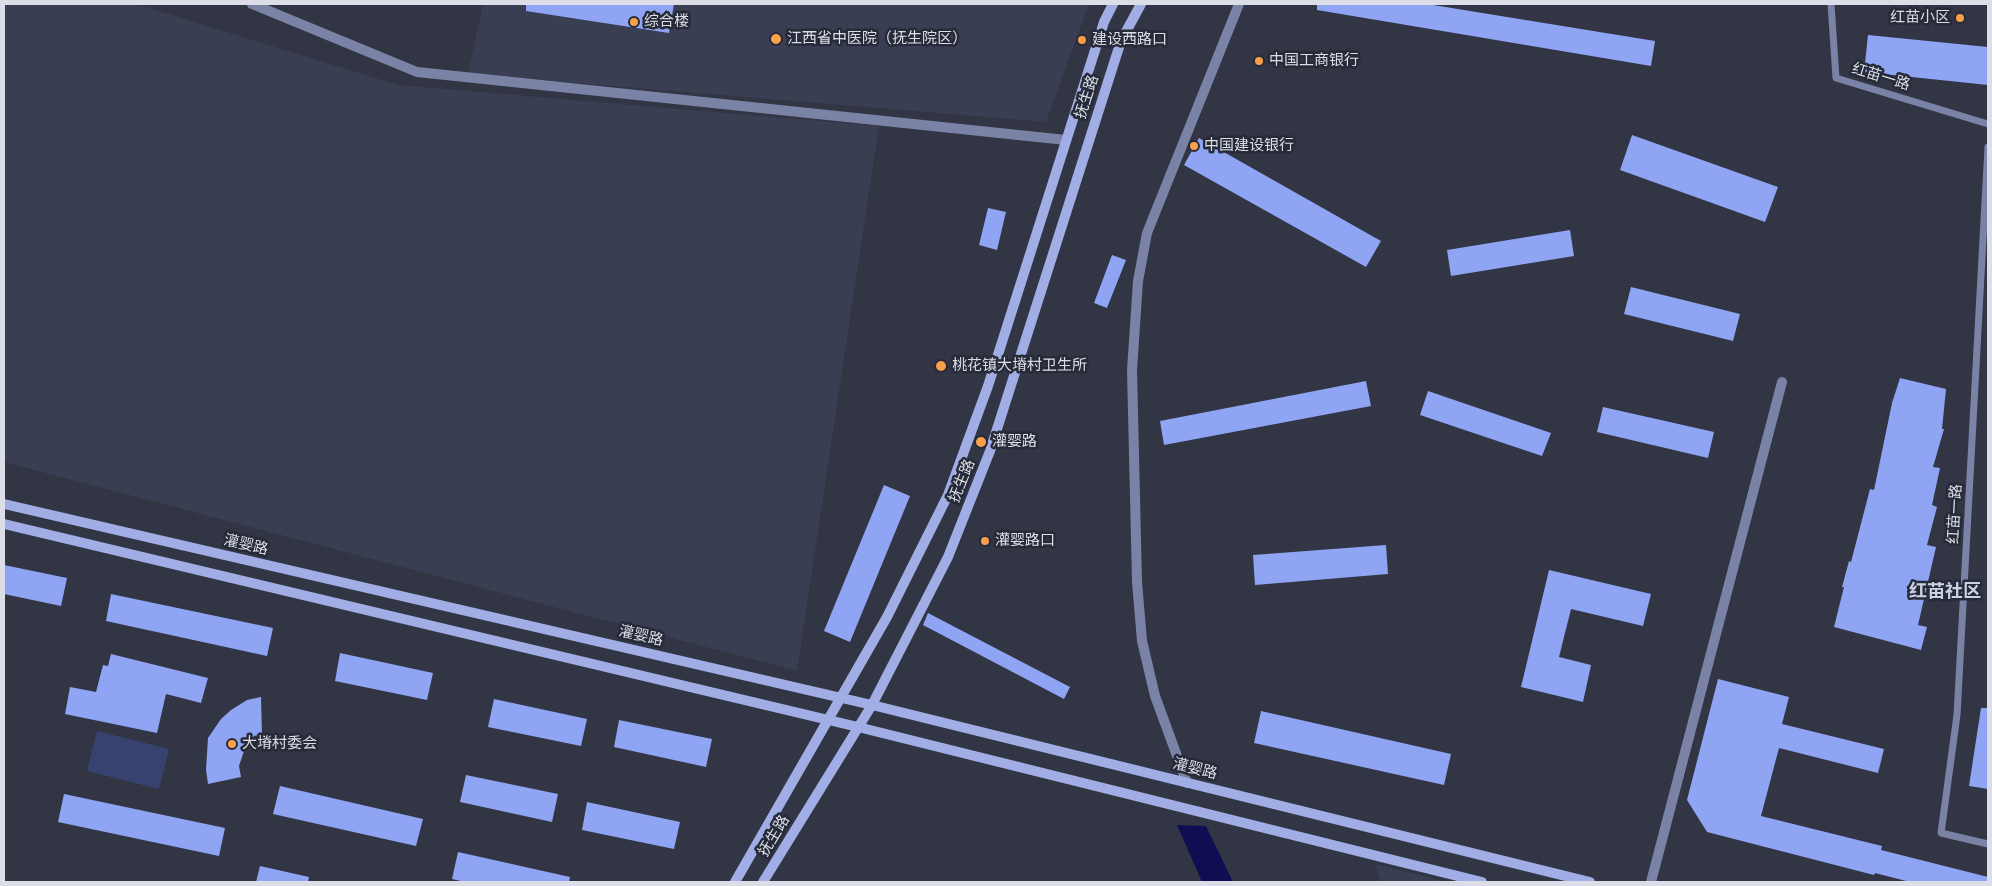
<!DOCTYPE html>
<meta charset="utf-8">
<style>
body{margin:0}
#map{position:relative;width:1992px;height:886px;overflow:hidden;background:#313544;font-family:"Work Sans",sans-serif}
canvas{display:block}
.frame{position:absolute;inset:0;border:5px solid #dbdee7;pointer-events:none}
</style>
<div id="map">
<canvas width="1992" height="886"></canvas>
<div class="frame"></div>
</div>
<script>
const g = document.querySelector('canvas').getContext('2d');
g.lineJoin = 'round';
function paint(path, color) {
  g.fillStyle = color;
  g.fill(path, 'evenodd');
}
function toPath(rows) {
  const path = new Path2D();
  for (const r of rows) {
    path.moveTo(r[0], r[1]);
    for (let i = 2; i < r.length; i += 2) path.lineTo(r[i], r[i + 1]);
  }
  return path;
}
function strokePath(path, color, width, dash) {
  g.strokeStyle = color;
  g.lineWidth = width;
  g.lineCap = dash ? 'butt' : 'round';
  g.setLineDash(dash || []);
  g.stroke(path);
}
function label(font, color, halo, rows, align = 'center') {
  g.font = font + ' "Work Sans","Noto Sans SC",sans-serif';
  g.lineWidth = 5;
  g.setLineDash([]);
  g.textBaseline = 'middle';
  g.strokeStyle = halo;
  g.fillStyle = color;
  for (const [text, x, y, turn = 0] of rows) {
    g.save();
    g.translate(x, y);
    g.rotate((+turn || 0) * Math.PI / 180);
    g.textAlign = isNaN(turn) ? turn : align;
    if (halo) g.strokeText(text, 0, 0);
    g.fillText(text, 0, 0);
    g.restore();
  }
}
const built = toPath([
 [4,4,136,4,398,85,879,126,797,671,4,462],
 [483,4,1089,4,1046,122,468,74],
 [1375,864,1447,882,1381,882]
]);
const green = toPath([
 [97,731,169,749,159,789,87,771]
]);
const water = toPath([
 [1177,825,1206,826,1233,882,1202,882]
]);
const building = toPath([
 [526,4,674,4,669,33,526,11],
 [1317,4,1427,4,1655,41,1651,66,1317,10],
 [1868,35,1988,47,1988,85,1864,72],
 [1632,135,1778,187,1765,222,1620,170],
 [1199,138,1381,241,1366,267,1184,165],
 [988,208,1006,212,997,250,979,245],
 [1570,230,1574,256,1451,276,1447,250],
 [1112,255,1126,260,1107,308,1094,303],
 [1631,287,1740,314,1733,341,1624,314],
 [1900,378,1946,389,1942,429,1944,429,1933,467,1940,468,1932,505,1937,507,1927,545,1936,547,1918,625,1927,627,1921,650,1834,627,1844,587,1842,587,1849,561,1851,562,1870,489,1874,490,1892,403],
 [1366,381,1371,406,1164,445,1160,421],
 [1428,391,1551,433,1542,456,1420,415],
 [1603,407,1714,432,1708,458,1597,432],
 [884,485,910,496,850,642,824,631],
 [1386,545,1388,574,1255,585,1253,555],
 [4,565,67,578,61,606,4,594],
 [1549,570,1651,594,1643,626,1571,609,1559,657,1591,665,1583,702,1521,687],
 [111,594,273,628,267,656,106,621],
 [928,613,1070,687,1064,699,923,625],
 [340,653,433,673,427,700,335,681],
 [111,654,208,678,201,703,166,694,157,733,65,714,70,687,96,692,103,665,108,666],
 [1718,679,1789,697,1782,724,1884,749,1878,773,1779,748,1761,816,1882,846,1881,850,1988,877,1988,882,1910,882,1875,873,1874,875,1707,832,1687,800],
 [261,697,262,734,254,736,246,745,239,766,241,777,208,784,206,770,208,738,221,719,231,710,247,700],
 [494,699,587,719,581,746,488,727],
 [1981,708,1988,708,1988,789,1969,786],
 [1261,711,1451,754,1444,785,1254,743],
 [619,720,712,739,706,767,614,747],
 [466,775,558,794,552,822,460,802],
 [280,786,423,819,416,846,273,814],
 [64,794,225,828,219,856,58,822],
 [587,802,680,822,674,849,582,830],
 [458,852,570,877,569,882,465,882,452,879],
 [260,866,309,877,308,882,256,882]
]);
const lane = toPath([
 [1831,4,1836,78,1988,124],
 [1988,147,1957,715,1941,833,1988,844]
]);
const street = toPath([
 [252,4,417,72,1066,140],
 [1187,783,1155,696,1142,641,1137,582,1132,370,1138,281,1147,233,1239,4],
 [1651,882,1782,382]
]);
const secondary = toPath([
 [4,504,872,705,1590,882],
 [4,524,858,727,1482,882],
 [735,882,887,617,948,495,988,386,1104,22,1113,4],
 [763,882,872,705,948,557,990,451,1121,41,1141,4]
]);
const markers = [
 [1960,18,5,"#f8a14a"],
 [634,22,5,"#f8a14a"],
 [776,39,6,"#f8a14a"],
 [1082,40,5,"#f8a14a"],
 [1259,61,5,"#f8a14a"],
 [1194,146,5,"#f8a14a"],
 [941,366,6,"#f8a14a"],
 [981,442,6,"#f8a14a"],
 [985,541,5,"#f8a14a"],
 [232,744,5,"#f8a14a"]
];
const poiNames = [
 ["红苗小区",1950,18,"right"],
 ["综合楼",644,22],
 ["江西省中医院（抚生院区）",787,39],
 ["建设西路口",1092,40],
 ["中国工商银行",1269,61],
 ["中国建设银行",1204,146],
 ["桃花镇大塉村卫生所",952,366],
 ["灌婴路",992,442],
 ["灌婴路口",995,541],
 ["大塉村委会",242,744]
];
const streetNames = [
 ["红苗一路",1881,77,17],
 ["抚生路",1087,97,-72],
 ["抚生路",962,481,-68],
 ["红苗一路",1955,514,-87],
 ["灌婴路",246,545,13],
 ["灌婴路",641,636,13],
 ["灌婴路",1195,769,14],
 ["抚生路",774,836,-59]
];
const quarterNames = [
 ["红苗社区",1945,592]
];
paint(built, '#393e53');
paint(green, '#37426f');
paint(water, '#0f0e53');
paint(building, '#90a4f4');
strokePath(lane, '#7a83a5', 7);
strokePath(street, '#7a83a5', 10);
strokePath(secondary, '#a0aee5', 10);
for (const [x, y, r, color] of markers) {
  const dot = new Path2D();
  dot.arc(x, y, r, 0, 2 * Math.PI);
  g.fillStyle = color;
  g.fill(dot);
  strokePath(dot, '#272b39', 2);
}
label('15px', '#dbdee7', '#272b39', poiNames, 'left');
label('15px', '#dbdee7', '#272b39', streetNames);
label('bold 18px', '#cbd1e4', '#272b39', quarterNames);
</script>
